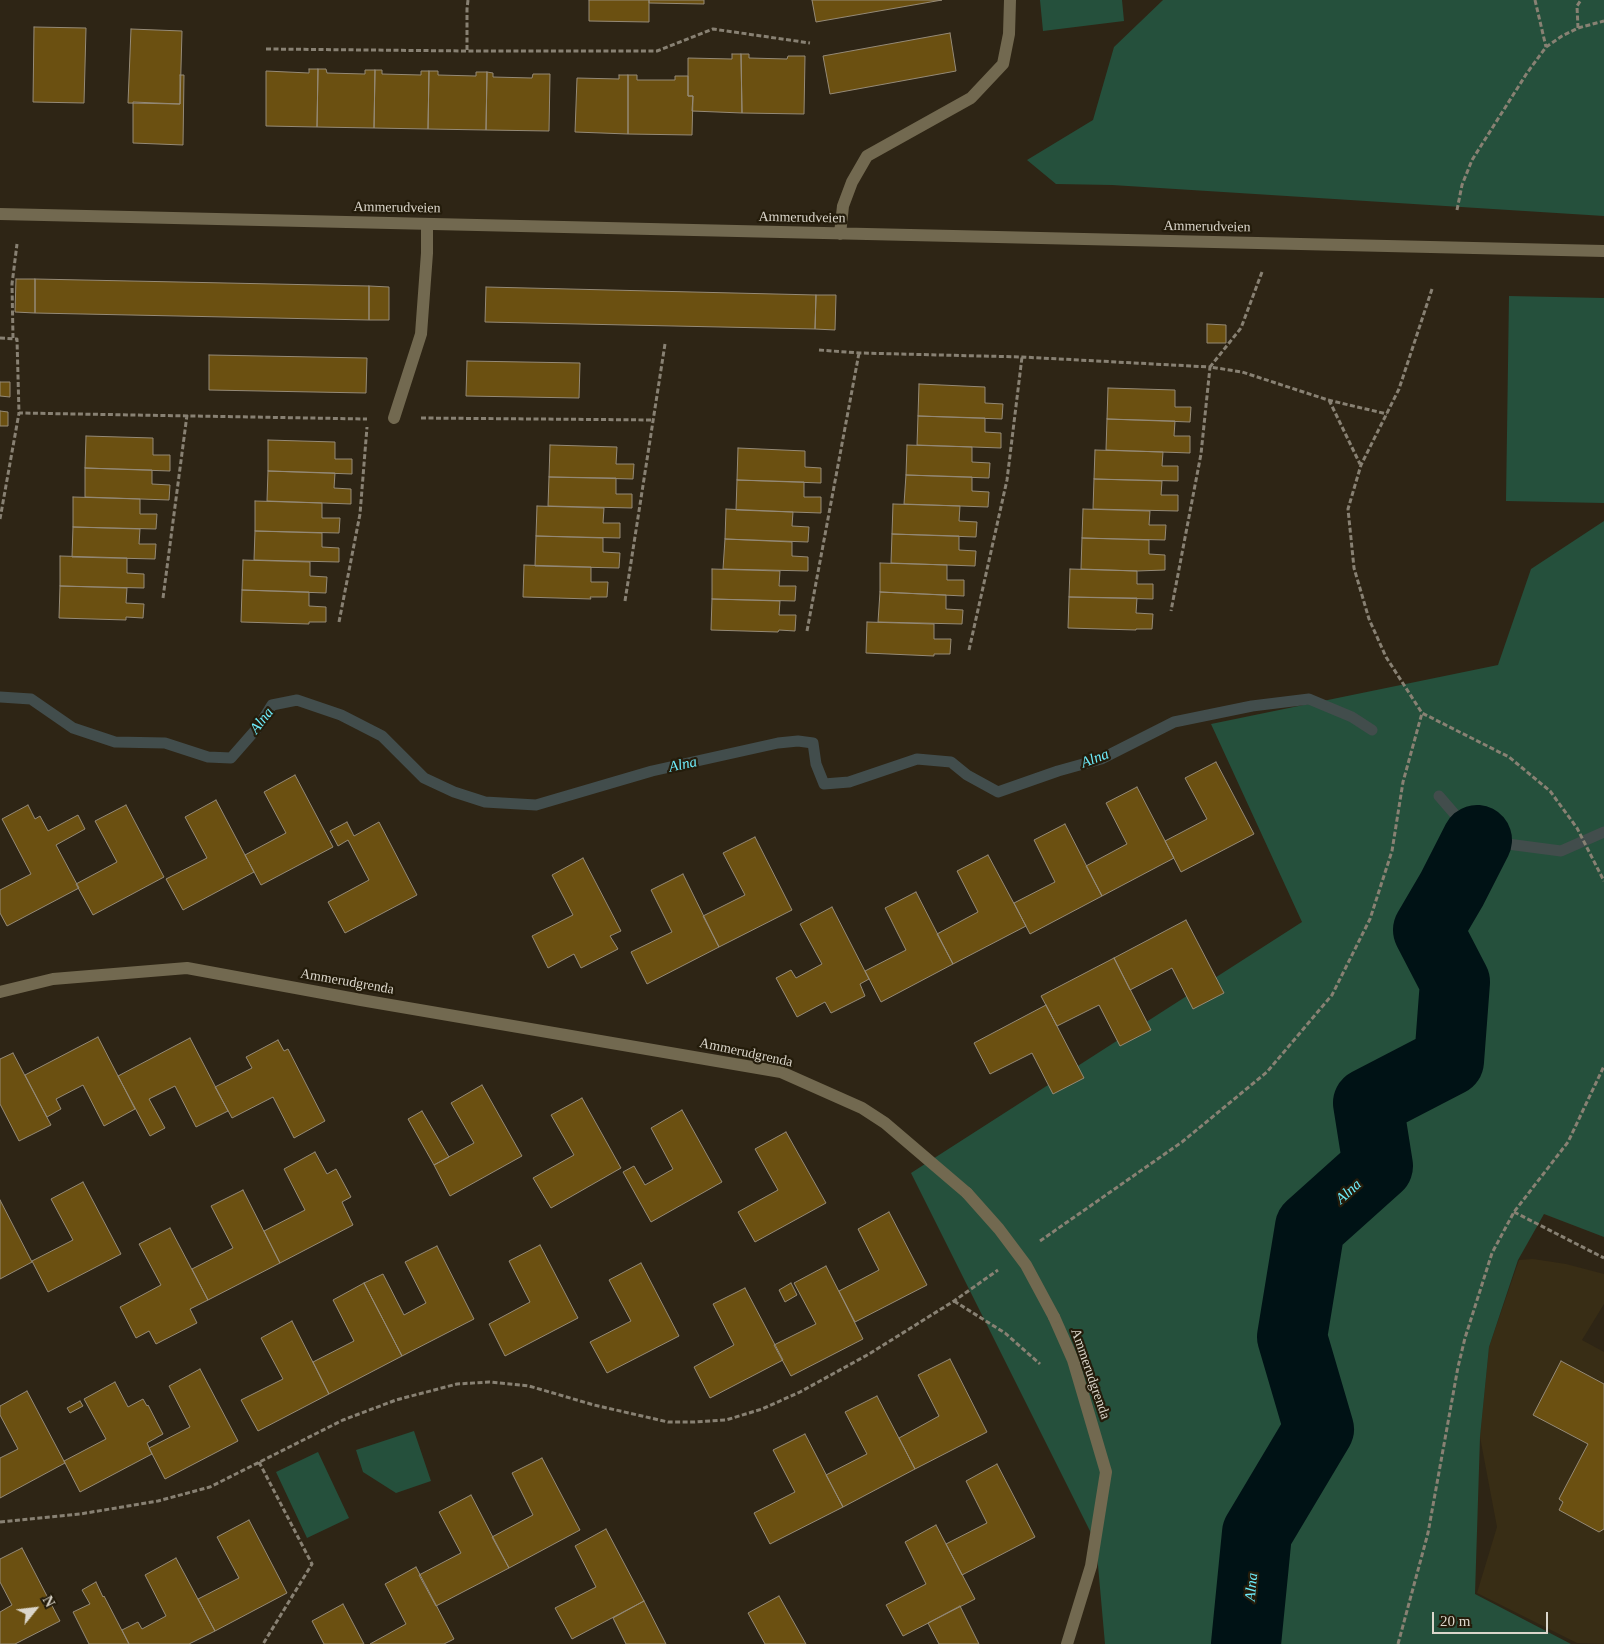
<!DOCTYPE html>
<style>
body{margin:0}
#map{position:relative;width:1604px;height:1644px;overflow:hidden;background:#2e2515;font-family:Georgia,serif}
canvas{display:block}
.north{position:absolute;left:10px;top:1584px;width:50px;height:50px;-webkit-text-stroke:4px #241c0b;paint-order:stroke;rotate:61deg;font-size:14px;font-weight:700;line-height:20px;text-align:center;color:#dbd6cb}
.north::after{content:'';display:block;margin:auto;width:18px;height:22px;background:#dbd6cb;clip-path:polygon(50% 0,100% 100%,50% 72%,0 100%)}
.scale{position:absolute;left:1432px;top:1612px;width:116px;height:22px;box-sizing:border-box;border:2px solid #dbd6cb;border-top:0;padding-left:6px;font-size:15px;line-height:18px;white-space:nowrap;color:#dbd6cb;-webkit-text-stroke:4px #241c0b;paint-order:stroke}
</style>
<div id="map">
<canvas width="1604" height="1644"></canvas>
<div class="north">N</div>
<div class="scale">20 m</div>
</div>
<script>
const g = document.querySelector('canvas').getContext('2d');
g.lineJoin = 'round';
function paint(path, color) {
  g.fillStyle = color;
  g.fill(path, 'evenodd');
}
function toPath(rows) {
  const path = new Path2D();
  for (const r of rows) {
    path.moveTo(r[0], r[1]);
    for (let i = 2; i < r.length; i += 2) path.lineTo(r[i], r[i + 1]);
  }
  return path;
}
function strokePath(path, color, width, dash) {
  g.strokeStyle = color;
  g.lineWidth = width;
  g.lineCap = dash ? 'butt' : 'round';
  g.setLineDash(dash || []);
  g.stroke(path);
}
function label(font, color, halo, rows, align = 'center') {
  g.font = font + ' Georgia,serif';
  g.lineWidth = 4.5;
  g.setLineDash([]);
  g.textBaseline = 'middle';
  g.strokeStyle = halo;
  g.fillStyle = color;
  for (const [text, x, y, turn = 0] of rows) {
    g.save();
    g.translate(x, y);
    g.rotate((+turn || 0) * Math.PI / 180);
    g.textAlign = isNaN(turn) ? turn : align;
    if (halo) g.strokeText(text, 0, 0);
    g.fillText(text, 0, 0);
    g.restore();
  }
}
const built = toPath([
 [1533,1259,1566,1264,1604,1274,1604,1304,1582,1340,1604,1352,1604,1644,1577,1643,1477,1593,1497,1527,1480,1437,1489,1347,1519,1260]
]);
const green = toPath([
 [1040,0,1122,0,1124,21,1043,31],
 [1163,0,1604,0,1604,216,1112,185,1056,184,1027,160,1093,120,1114,47],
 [1509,296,1604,298,1604,503,1506,501],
 [1604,521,1604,1237,1544,1214,1518,1260,1489,1347,1480,1437,1475,1594,1571,1644,1105,1644,1096,1543,911,1173,1302,922,1211,724,1498,665,1531,569],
 [414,1431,431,1481,396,1493,363,1472,356,1450],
 [318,1452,349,1518,307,1538,276,1472]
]);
const stream = toPath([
 [0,697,31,699,73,728,115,742,165,743,208,757,231,758,259,726,272,705,297,700,341,715,382,736,424,778,454,792,485,802,536,805,652,771,778,743,798,741,813,743,816,764,824,784,849,782,917,759,951,762,967,775,998,792,1058,771,1101,759,1174,722,1252,706,1309,699,1352,717,1372,730],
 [1439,796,1477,840,1561,851,1604,832]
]);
const river = toPath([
 [1246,1644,1257,1533,1319,1429,1292,1337,1310,1227,1378,1166,1368,1103,1449,1061,1455,982,1428,930,1452,889,1477,840]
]);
const building = toPath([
 [589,0,649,0,649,22,589,21,589,0],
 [649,0,704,0,704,4,649,3,649,0],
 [812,0,942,0,816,22,812,0],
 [34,27,86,28,84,103,33,102,34,27],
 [131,29,182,31,180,104,128,103,131,29],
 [950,33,956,71,830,94,823,56,950,33],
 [732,54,741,54,742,113,692,111,693,96,688,96,688,58,732,59,732,54],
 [741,54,749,54,749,58,787,59,788,56,805,56,804,114,742,113,741,54],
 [309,69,318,69,317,127,266,126,266,71,309,73,309,69],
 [318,69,326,69,327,73,365,74,365,70,375,70,374,128,317,127,318,69],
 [375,70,382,70,382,74,421,75,421,71,429,71,428,129,374,128,375,70],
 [429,71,438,71,438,75,476,76,476,72,487,72,486,130,428,129,429,71],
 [487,72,493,73,493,77,532,78,533,74,550,74,549,131,486,130,487,72],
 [180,75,184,75,183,145,133,143,133,102,180,104,180,75],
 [619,75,628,75,628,134,575,132,577,78,619,79,619,75],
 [628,75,637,75,637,80,675,80,675,76,688,76,688,96,693,96,692,135,628,134,628,75],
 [16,279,35,279,35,313,15,312,16,279],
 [35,279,369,286,369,320,35,313,35,279],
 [369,286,389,287,389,320,369,320,369,286],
 [486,287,816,295,815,329,485,322,486,287],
 [816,295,836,295,835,330,815,329,816,295],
 [1207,324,1226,325,1226,343,1207,343,1207,324],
 [209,355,367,358,366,393,209,390,209,355],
 [467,361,580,363,579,398,466,396,467,361],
 [0,382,10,382,10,397,0,396,0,382],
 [919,384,985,387,985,403,1003,404,1002,419,918,416,919,384],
 [1108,388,1175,390,1175,407,1191,407,1190,422,1107,419,1108,388],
 [0,411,8,412,8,426,0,426,0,411],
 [918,416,985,418,985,432,1001,433,1001,448,917,445,918,416],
 [1107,419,1175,421,1174,436,1190,436,1190,453,1106,450,1107,419],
 [86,436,153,438,153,455,170,455,170,471,85,468,86,436],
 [268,440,335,442,335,459,352,459,352,474,268,471,268,440],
 [550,445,617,447,616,464,634,464,633,479,549,477,550,445],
 [907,445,972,447,972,462,990,463,989,478,906,475,907,445],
 [738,448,805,451,805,467,821,468,821,483,737,480,738,448],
 [1095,450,1163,452,1162,466,1178,466,1178,481,1094,479,1095,450],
 [85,468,152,470,152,484,170,485,169,500,85,497,85,468],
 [268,471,335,473,334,488,351,489,351,504,267,501,268,471],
 [906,475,972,477,972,491,989,492,988,507,904,504,906,475],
 [549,477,616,478,616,494,632,494,632,508,548,506,549,477],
 [1094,479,1162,481,1161,495,1178,495,1178,511,1093,509,1094,479],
 [737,480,804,482,804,497,821,497,821,513,736,510,737,480],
 [73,497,140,499,140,514,157,514,156,529,73,527,73,497],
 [255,501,322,503,322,518,340,518,339,533,255,531,255,501],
 [893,504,960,506,959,521,977,522,976,537,892,534,893,504],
 [537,506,604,508,603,523,620,523,620,538,536,536,537,506],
 [726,509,793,512,792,526,809,527,808,542,725,539,726,509],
 [1083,509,1150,511,1149,525,1166,525,1165,540,1082,538,1083,509],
 [73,527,140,529,139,544,156,544,155,559,72,557,73,527],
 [255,531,322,533,322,547,339,548,339,562,254,560,255,531],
 [892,534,959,536,959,550,976,551,975,566,891,563,892,534],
 [536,536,603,538,603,552,620,553,619,568,535,566,536,536],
 [1082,538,1149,540,1149,554,1165,555,1165,570,1137,571,1081,569,1082,538],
 [725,539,792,542,792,556,808,557,808,571,723,569,725,539],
 [60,556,127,558,127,573,144,574,144,588,60,586,60,556],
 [243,560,310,562,310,576,327,577,326,593,242,590,243,560],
 [880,563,947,565,947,580,964,580,964,596,880,592,880,563],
 [524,565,591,567,591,582,608,582,607,597,590,597,591,599,523,597,524,565],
 [712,569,780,571,779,586,796,586,795,601,712,599,712,569],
 [1070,569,1137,571,1137,584,1153,584,1153,599,1069,597,1070,569],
 [60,586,127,588,126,603,144,604,143,618,126,617,126,620,59,618,60,586],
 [242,590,309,592,309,606,326,607,326,622,309,622,309,624,241,622,242,590],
 [880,592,946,595,946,609,963,610,962,624,878,622,880,592],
 [1069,597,1137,598,1136,613,1153,614,1152,629,1136,629,1136,630,1068,628,1069,597],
 [712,599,780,601,779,615,796,615,795,631,779,630,778,632,711,630,712,599],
 [867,622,934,624,934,639,951,639,950,654,934,654,934,656,866,653,867,622],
 [1216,762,1254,834,1181,872,1165,841,1207,819,1185,778,1216,762],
 [295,775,333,847,261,885,245,855,286,833,264,792,295,775],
 [1137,787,1174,858,1102,896,1086,866,1127,844,1106,803,1137,787],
 [216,800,254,872,183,910,166,879,207,858,185,817,216,800],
 [28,805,35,819,40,816,48,831,78,815,85,829,56,845,79,888,7,926,0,913,0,890,31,874,2,819,28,805],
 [126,805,164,877,93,915,76,884,117,862,95,821,126,805],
 [347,822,354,836,379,822,417,895,345,933,328,902,369,880,348,840,338,846,330,831,347,822],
 [1065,824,1102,896,1030,934,1014,903,1055,882,1034,840,1065,824],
 [755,837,792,910,719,947,703,916,745,895,723,853,755,837],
 [988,855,1026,926,953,964,937,934,978,912,957,871,988,855],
 [583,858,621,931,610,936,618,949,581,968,574,954,548,968,532,936,573,915,552,875,583,858],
 [683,874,719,947,647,984,631,952,672,932,651,890,683,874],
 [916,892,953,964,881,1002,865,971,906,950,885,908,916,892],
 [832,907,869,979,860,984,865,996,831,1013,825,1002,797,1017,776,978,791,970,796,978,822,964,800,924,832,907],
 [1186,920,1224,993,1193,1009,1172,968,1130,990,1114,958,1186,920],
 [1114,958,1151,1030,1120,1046,1099,1005,1057,1026,1041,996,1114,958],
 [1046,1005,1084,1078,1053,1094,1032,1053,990,1074,974,1043,1046,1005],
 [98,1037,135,1109,104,1126,83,1085,56,1099,61,1109,47,1117,25,1075,98,1037],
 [190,1038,228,1111,196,1127,175,1086,149,1099,165,1128,150,1136,118,1076,190,1038],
 [278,1040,284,1051,288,1049,325,1121,294,1138,273,1097,232,1118,215,1087,252,1068,246,1057,278,1040],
 [13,1053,51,1125,19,1141,0,1104,0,1059,13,1053],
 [482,1085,522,1156,450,1196,434,1165,474,1143,451,1103,482,1085],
 [582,1098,621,1168,551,1208,533,1178,574,1155,551,1115,582,1098],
 [682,1110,722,1182,651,1222,623,1172,634,1166,645,1185,673,1169,651,1128,682,1110],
 [422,1111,449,1157,434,1165,408,1119,422,1111],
 [786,1132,826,1203,755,1242,738,1212,778,1190,755,1149,786,1132],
 [315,1152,327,1174,336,1169,351,1197,342,1202,353,1225,280,1263,264,1231,305,1210,284,1169,315,1152],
 [83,1182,121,1254,48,1292,32,1261,73,1240,51,1199,83,1182],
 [243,1190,280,1263,208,1300,192,1269,233,1248,211,1206,243,1190],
 [0,1200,32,1262,0,1279,0,1200],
 [889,1212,927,1285,855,1322,839,1291,879,1270,858,1229,889,1212],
 [170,1228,208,1300,190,1309,197,1323,156,1344,149,1331,136,1338,120,1307,161,1285,139,1244,170,1228],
 [540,1245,578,1318,505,1356,489,1324,530,1302,509,1261,540,1245],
 [437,1246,474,1319,402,1356,364,1283,383,1274,404,1315,426,1303,405,1262,437,1246],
 [641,1263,679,1336,607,1373,590,1342,631,1321,609,1280,641,1263],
 [826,1266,863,1339,791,1376,774,1345,816,1324,794,1283,826,1266],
 [364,1283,402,1356,329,1394,313,1362,354,1341,333,1300,364,1283],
 [791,1283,797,1295,785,1302,779,1290,791,1283],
 [745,1288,783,1360,710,1398,694,1367,734,1345,713,1304,745,1288],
 [292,1321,329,1394,258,1431,241,1400,283,1379,261,1338,292,1321],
 [950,1359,987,1432,915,1469,899,1438,939,1416,918,1375,950,1359],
 [1561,1361,1604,1384,1604,1529,1599,1532,1559,1510,1563,1502,1559,1499,1588,1444,1533,1415,1561,1361],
 [200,1369,238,1441,165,1479,149,1448,190,1427,169,1386,200,1369],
 [115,1382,128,1407,143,1399,147,1406,148,1405,163,1434,147,1443,152,1454,80,1492,64,1461,106,1439,84,1399,115,1382],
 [27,1391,65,1463,0,1498,0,1458,18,1449,0,1415,0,1406,27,1391],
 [877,1396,915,1469,843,1507,826,1475,867,1454,845,1412,877,1396],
 [80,1401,83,1406,70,1413,67,1408,80,1401],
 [805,1434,843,1507,770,1544,754,1513,795,1492,773,1450,805,1434],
 [542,1458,580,1530,509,1568,492,1537,533,1515,512,1473,542,1458],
 [997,1464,1035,1537,962,1575,946,1544,987,1523,966,1481,997,1464],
 [471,1495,509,1568,436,1606,419,1575,461,1553,439,1512,471,1495],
 [249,1520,287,1593,215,1631,198,1599,239,1578,217,1537,249,1520],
 [936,1525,975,1599,903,1636,886,1605,926,1584,905,1542,936,1525],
 [606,1529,644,1601,572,1639,555,1608,596,1587,575,1546,606,1529],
 [22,1548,60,1621,15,1644,0,1644,0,1612,12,1605,0,1582,0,1559,22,1548],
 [176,1558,215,1631,189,1644,129,1644,122,1630,138,1622,142,1629,166,1616,145,1575,176,1558],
 [416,1567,454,1639,444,1644,370,1644,406,1624,385,1584,416,1567],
 [96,1582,103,1597,104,1596,129,1644,89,1644,73,1612,90,1604,82,1590,96,1582],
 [779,1596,806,1644,765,1644,748,1613,779,1596],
 [644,1601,666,1644,626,1644,613,1618,644,1601],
 [343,1604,364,1644,324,1644,312,1621,343,1604],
 [960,1606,979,1644,939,1644,928,1623,960,1606]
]);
const path = toPath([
 [468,0,467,9,467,51,657,51,713,29,810,43],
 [1535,0,1546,47],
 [1578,28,1577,6,1581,0],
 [266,49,467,51],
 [1457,210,1462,185,1472,160,1527,73,1546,47,1562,36,1578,28,1604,21],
 [1262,272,1241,328,1210,367,1242,372,1328,400,1387,414],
 [1432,289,1399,389,1361,465,1348,509,1354,568,1369,619,1386,657,1422,713,1509,757,1550,791,1577,828,1604,881],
 [0,338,17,339,19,413,367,419],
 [13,338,12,284,17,244],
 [819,350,859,353,1022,357,1210,367,1201,454,1171,611],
 [1329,400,1360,464],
 [421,418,653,420],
 [0,519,19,413],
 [163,598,187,415],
 [625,601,665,344],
 [339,622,360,514,367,427],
 [807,631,859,353],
 [969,650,1007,480,1022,357],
 [1514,1212,1604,1258],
 [1040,1241,1182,1142,1267,1072,1332,995,1370,919,1392,851,1403,782,1422,713],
 [954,1301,1005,1333,1040,1364],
 [259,1462,312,1564,263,1644],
 [0,1522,80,1514,158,1501,210,1487,343,1420,396,1400,457,1384,489,1382,529,1386,594,1405,668,1422,694,1422,726,1420,762,1409,800,1392,869,1354,954,1301,998,1270],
 [1398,1644,1428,1533,1458,1367,1465,1338,1492,1253,1514,1212,1568,1142,1604,1066]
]);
const minor = toPath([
 [0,214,1604,251],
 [840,234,843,206,852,182,867,156,971,98,1003,64,1009,34,1010,0],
 [394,418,421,334,427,253,427,224],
 [0,992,53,979,187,968,361,1000,781,1072,862,1108,885,1123,967,1193],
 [1054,1317,1073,1360,1106,1472,1091,1566,1067,1644]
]);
const minorBridge = toPath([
 [967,1193,999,1229,1026,1265,1054,1317]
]);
const streetNames = [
 ["Ammerudveien",397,208,1],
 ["Ammerudveien",802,218,1],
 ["Ammerudveien",1207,227,1],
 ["Ammerudgrenda",347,982,10],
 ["Ammerudgrenda",746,1053,12],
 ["Ammerudgrenda",1090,1374,71]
];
const waterNames = [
 ["Alna",262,721,-52],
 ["Alna",1095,759,-21],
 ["Alna",683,765,-12],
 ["Alna",1349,1192,-42],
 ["Alna",1252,1587,-84]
];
paint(built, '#382d15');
paint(green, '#25503c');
strokePath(stream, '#424d4c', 11);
strokePath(river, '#001215', 70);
paint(building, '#6b5011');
strokePath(building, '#958a77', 1);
strokePath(path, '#888173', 3, [5, 2.5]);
strokePath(minor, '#726950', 12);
strokePath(minorBridge, '#726950', 12);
label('14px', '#dbd6cb', '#241c0b', streetNames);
label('italic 15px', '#6eedfc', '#241c0b', waterNames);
</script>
